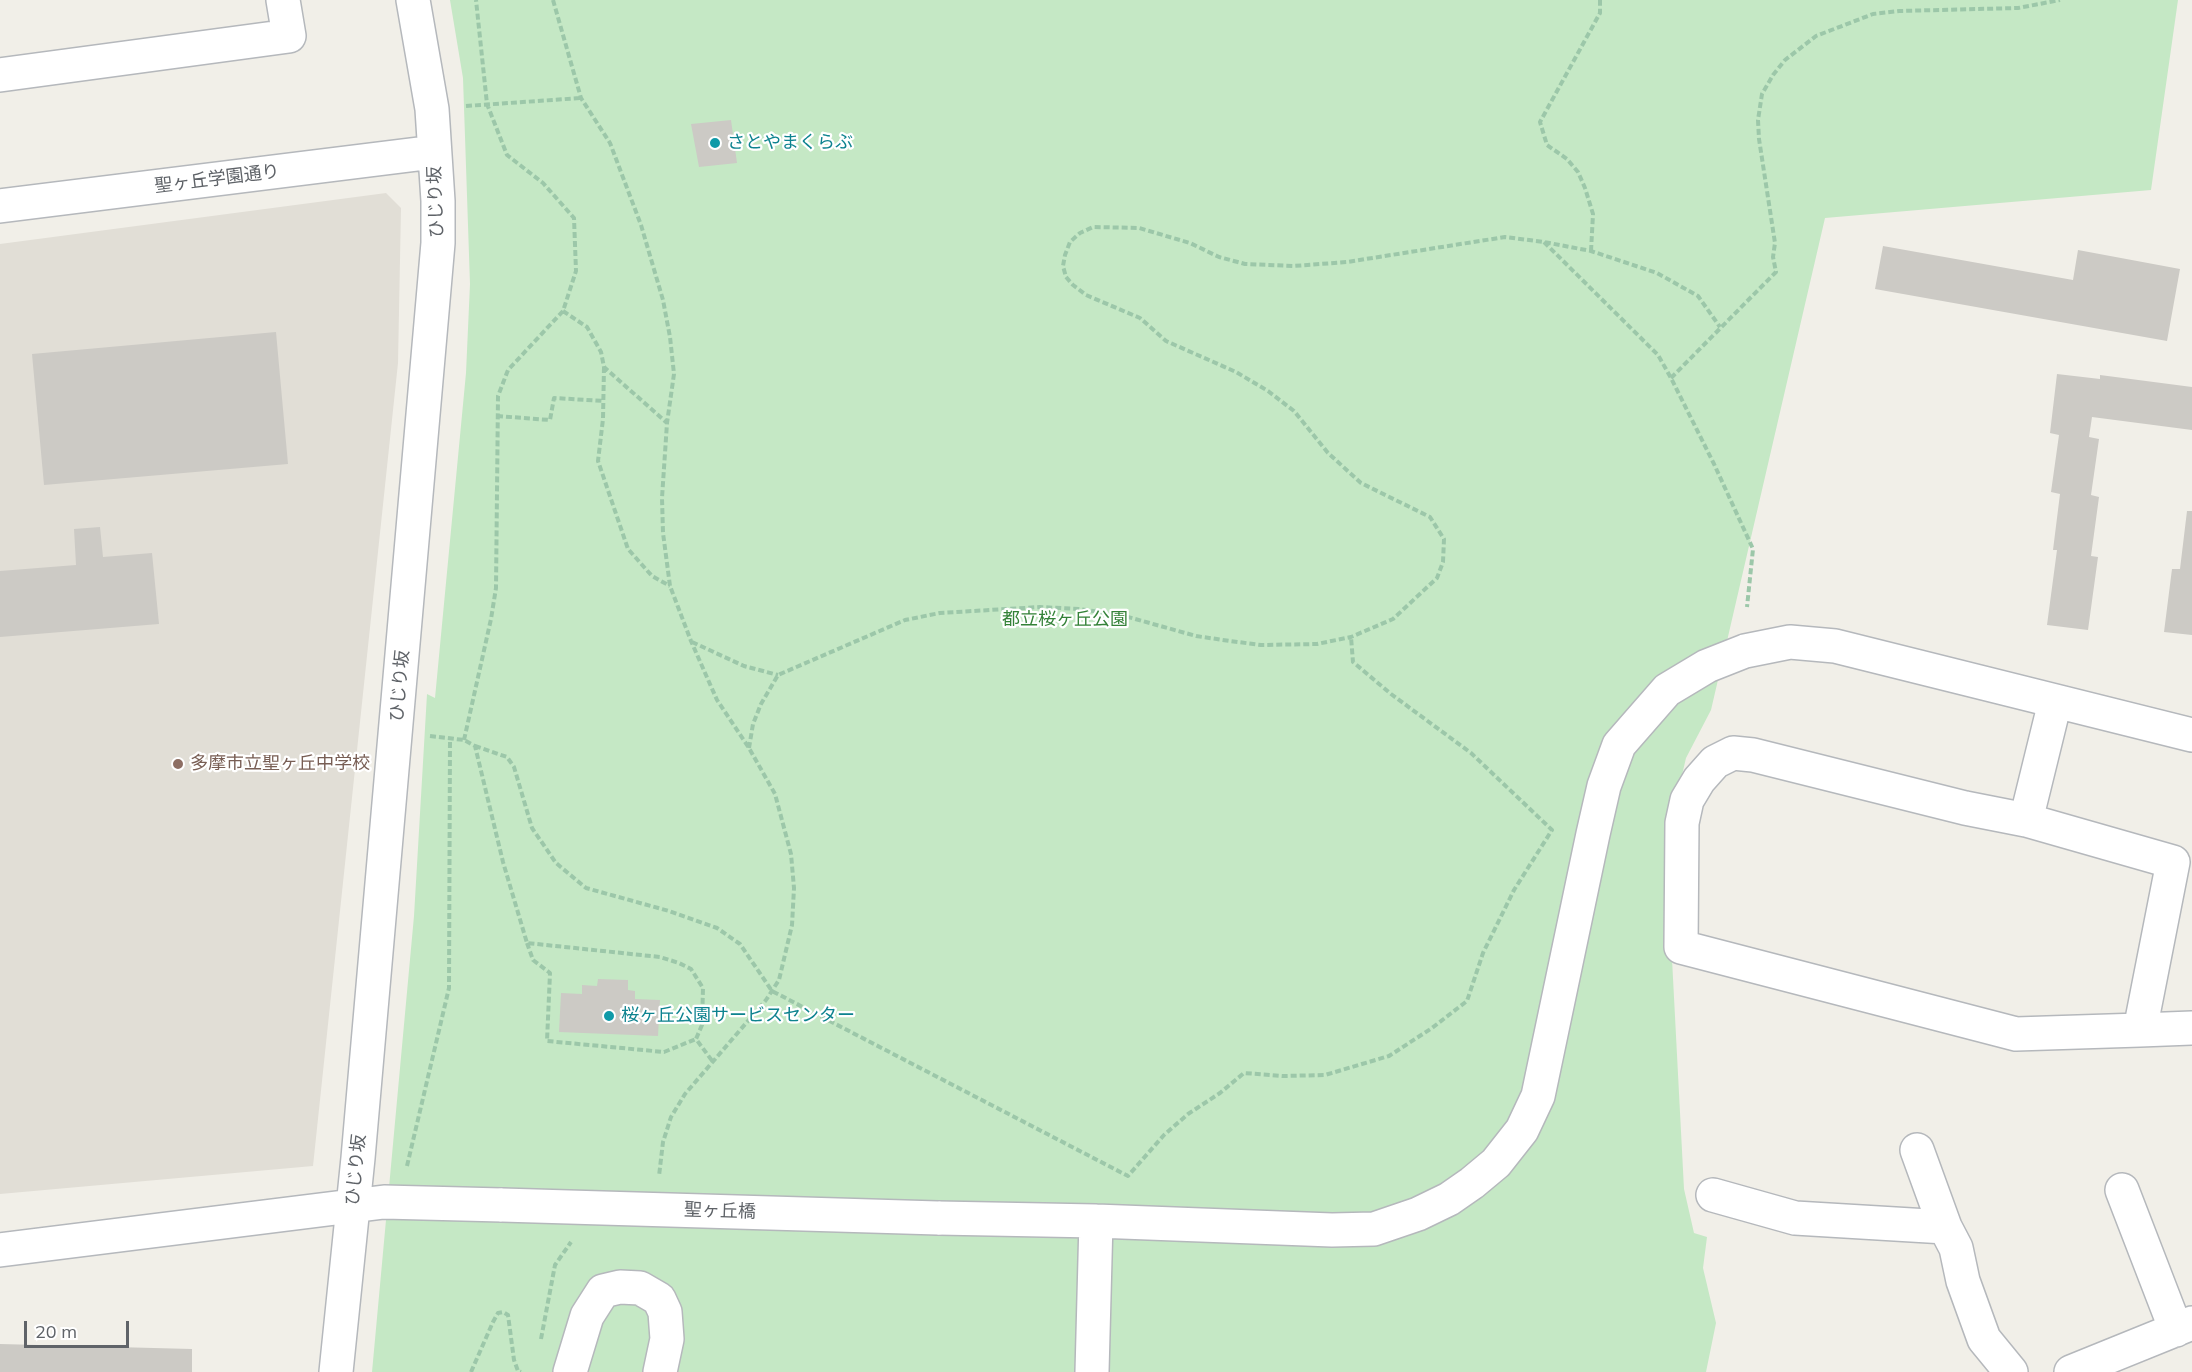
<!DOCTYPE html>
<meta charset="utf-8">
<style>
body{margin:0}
#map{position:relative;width:2192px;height:1372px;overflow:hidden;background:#f1efe8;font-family:Mulish,sans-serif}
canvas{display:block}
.scale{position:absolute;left:24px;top:1321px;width:105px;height:27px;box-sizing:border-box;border:3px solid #5f6368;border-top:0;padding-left:8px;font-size:18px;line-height:21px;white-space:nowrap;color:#5f6368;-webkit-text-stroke:4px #fff;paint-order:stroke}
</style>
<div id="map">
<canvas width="2192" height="1372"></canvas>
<div class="scale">20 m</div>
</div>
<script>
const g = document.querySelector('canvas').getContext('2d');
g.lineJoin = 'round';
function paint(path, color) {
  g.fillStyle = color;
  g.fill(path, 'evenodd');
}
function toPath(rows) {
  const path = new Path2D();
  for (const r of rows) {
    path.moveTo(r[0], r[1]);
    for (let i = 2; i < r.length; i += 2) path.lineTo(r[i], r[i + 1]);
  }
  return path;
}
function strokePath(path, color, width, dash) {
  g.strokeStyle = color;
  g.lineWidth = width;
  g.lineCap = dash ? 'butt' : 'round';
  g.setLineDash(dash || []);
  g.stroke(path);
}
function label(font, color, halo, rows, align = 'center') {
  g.font = font + ' Mulish,"Noto Sans JP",sans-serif';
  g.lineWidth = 4.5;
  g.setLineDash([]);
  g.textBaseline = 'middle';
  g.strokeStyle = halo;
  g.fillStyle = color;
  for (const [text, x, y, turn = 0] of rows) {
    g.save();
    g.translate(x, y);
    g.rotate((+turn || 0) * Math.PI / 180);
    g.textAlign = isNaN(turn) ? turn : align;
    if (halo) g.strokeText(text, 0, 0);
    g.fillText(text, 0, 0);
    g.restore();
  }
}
const education = toPath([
 [386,193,401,208,398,363,313,1166,0,1194,0,244]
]);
const green = toPath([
 [450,0,2178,0,2151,190,1825,218,1711,710,1686,758,1666,844,1684,1189,1694,1233,1707,1237,1703,1268,1716,1323,1706,1372,372,1372,414,916,427,694,435,698,466,373,470,284,463,78]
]);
const building = toPath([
 [731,120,737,163,699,167,691,124],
 [1883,246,2073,280,2078,250,2180,269,2167,341,1875,289],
 [276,332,288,464,44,485,32,354],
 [2057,374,2100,379,2100,375,2192,387,2192,430,2092,417,2089,437,2099,439,2091,495,2099,497,2091,556,2098,557,2088,630,2047,625,2057,550,2053,550,2060,494,2051,492,2059,435,2050,433],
 [2187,511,2192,511,2192,635,2164,632,2172,569,2180,569],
 [100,527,103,557,152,553,159,624,0,637,0,571,76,565,74,529],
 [598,979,628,980,628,990,635,991,635,999,660,1000,658,1036,559,1032,561,993,582,994,582,985,597,986],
 [0,1344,192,1349,192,1372,0,1372]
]);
const path = toPath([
 [553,0,581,98,610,143,641,225,663,300,670,337,674,374,667,423,662,498,663,533,670,586,691,641,717,700,749,748,775,794,791,854,794,888,792,925,779,980,766,1000,685,1094,671,1117,663,1142,659,1176],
 [466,106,581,98],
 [1544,242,1658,355,1671,378,1714,464,1753,549,1747,607],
 [1591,251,1593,214,1585,188,1578,172,1567,159,1547,145,1540,122,1600,13,1600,0],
 [563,311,587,327,601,352,604,367,667,423],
 [604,367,603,419,598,461,628,549,652,576,670,586],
 [1671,378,1776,272,1773,257,1775,243,1759,139,1758,120,1762,94,1773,75,1785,60,1816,36,1873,14,1899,11,2018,8,2060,0],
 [497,416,550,420,554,398,604,401],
 [692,642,744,666,778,675],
 [430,736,464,740,475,746,503,862,527,943,660,957,679,963,691,969,703,988,702,1025,696,1039,713,1062],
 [464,740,491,619,496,588,498,396,508,370,563,311,576,271,574,218,543,183,507,155,487,104,476,0],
 [475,746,507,757,514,767,532,828,556,863,586,888,669,911,717,928,740,944,772,991,1128,1176,1164,1135,1188,1114,1220,1093,1244,1073,1283,1076,1325,1075,1389,1056,1432,1028,1467,1001,1483,953,1514,890,1552,830,1471,753,1391,694,1353,662,1351,637],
 [749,748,753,724,761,704,778,675,905,620,940,613,1040,607,1079,609,1121,615,1196,636,1230,641,1261,645,1317,644,1351,637,1393,619,1437,578,1443,562,1444,539,1430,517,1361,483,1328,453,1294,411,1268,391,1236,372,1166,341,1140,318,1086,295,1073,285,1066,277,1063,266,1065,255,1070,242,1080,233,1093,227,1139,228,1190,243,1219,257,1245,264,1293,266,1347,262,1505,237,1544,242,1591,251,1657,273,1698,296,1720,327],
 [527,943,533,960,550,973,547,1041,664,1052,696,1039],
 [407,1166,449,988,450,738],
 [541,1339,555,1265,571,1242],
 [471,1372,493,1322,498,1313,503,1312,508,1315,514,1360,518,1371,521,1372]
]);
const minor = toPath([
 [0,75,289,36,283,0],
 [0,206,434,152],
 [2026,820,2055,702],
 [2140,1030,2173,862,2026,820,1965,808,1753,755,1733,753,1715,762,1699,780,1687,800,1682,823,1681,947,2016,1034,2140,1030,2192,1028],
 [1917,1150,1945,1227,1956,1248,1963,1281,1984,1339,2011,1372],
 [2122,1190,2176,1330],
 [1713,1195,1795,1218,1945,1227],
 [938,1218,1096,1221,1332,1230,1374,1229,1418,1214,1449,1199,1472,1183,1496,1163,1522,1130,1538,1096,1593,834,1604,786,1619,745,1667,690,1707,666,1745,651,1790,642,1835,646,2192,735],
 [0,1250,384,1202,502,1205],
 [336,1372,358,1158,438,243,438,201,432,109,413,0],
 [570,1372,587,1316,603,1291,620,1287,640,1288,659,1299,665,1312,667,1339,660,1372],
 [1092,1372,1096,1221],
 [2071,1372,2192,1323]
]);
const minorBridge = toPath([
 [502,1205,938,1218]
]);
const markers = [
 [715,143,6,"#0f9aa8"],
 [178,764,6,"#8d6e63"],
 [609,1016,6,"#0f9aa8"]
];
const cultureNames = [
 ["さとやまくらぶ",727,143],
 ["桜ヶ丘公園サービスセンター",621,1016]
];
const streetNames = [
 ["聖ヶ丘学園通り",217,179,-7],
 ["ひじり坂",436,202,-92],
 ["ひじり坂",400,686,-85],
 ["ひじり坂",356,1170,-84],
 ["聖ヶ丘橋",720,1211,2]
];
const parkNames = [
 ["都立桜ヶ丘公園",1065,620]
];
const educationNames = [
 ["多摩市立聖ヶ丘中学校",190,764]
];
paint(education, '#e1ded6');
paint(green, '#c5e8c5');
paint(building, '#cccac5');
strokePath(minor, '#b5b8bc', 36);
strokePath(path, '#9cc7a9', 4, [6, 3]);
strokePath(minor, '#fff', 33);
strokePath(minorBridge, '#b5b8bc', 36, []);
strokePath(minorBridge, '#fff', 33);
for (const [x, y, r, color] of markers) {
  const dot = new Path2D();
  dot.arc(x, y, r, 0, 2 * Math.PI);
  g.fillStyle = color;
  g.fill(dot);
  strokePath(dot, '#fff', 2);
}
label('18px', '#0d838f', '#fff', cultureNames, 'left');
label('18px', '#5f6368', '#fff', streetNames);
label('18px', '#348238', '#fff', parkNames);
label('18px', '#785e54', '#fff', educationNames, 'left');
</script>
